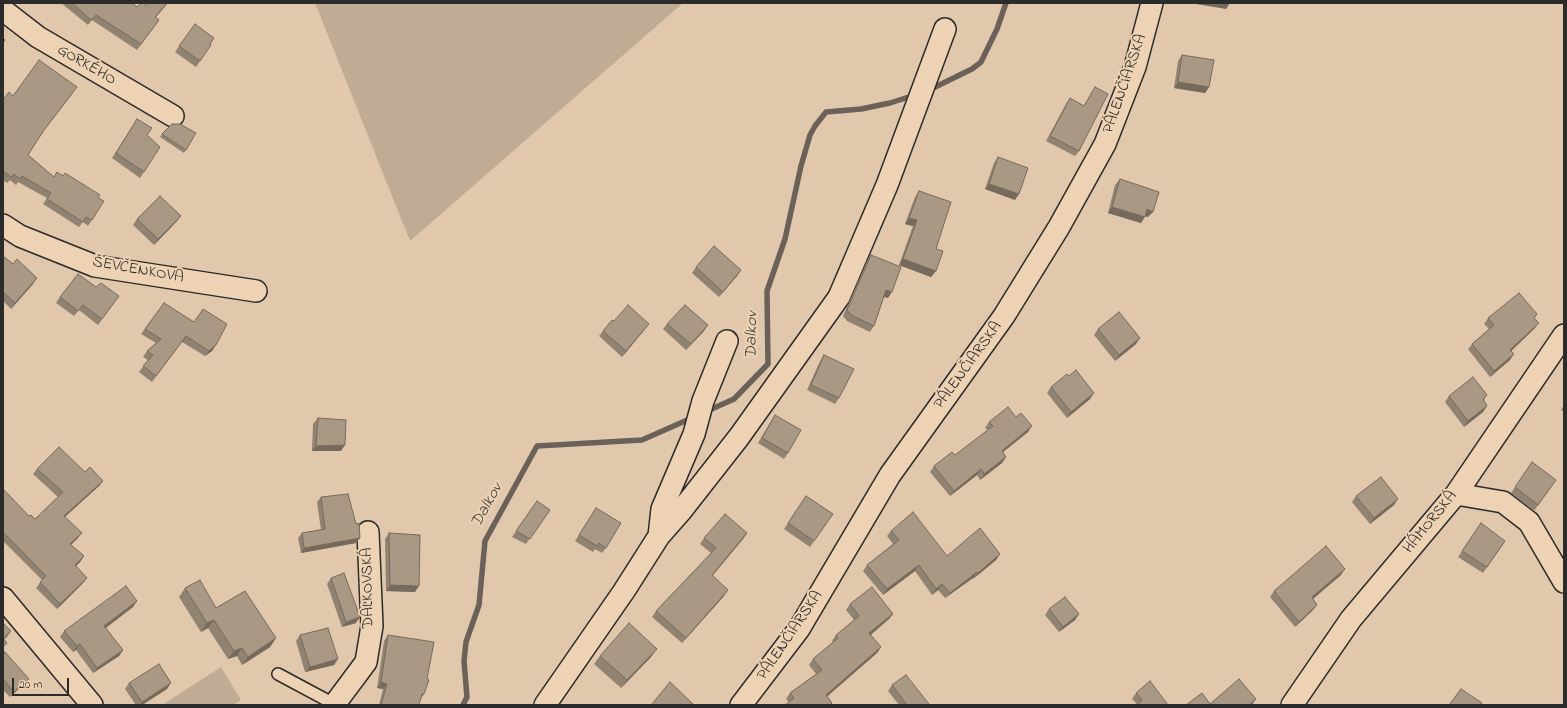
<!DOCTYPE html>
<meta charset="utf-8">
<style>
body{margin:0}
#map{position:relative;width:1567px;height:708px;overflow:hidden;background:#e1c8ac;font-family:"Indie Flower",sans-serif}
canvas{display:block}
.frame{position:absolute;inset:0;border:4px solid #2b2b2b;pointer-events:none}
.scale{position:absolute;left:12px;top:678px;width:57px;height:18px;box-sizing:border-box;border:2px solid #2b2b2b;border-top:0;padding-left:5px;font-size:12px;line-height:14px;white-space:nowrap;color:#2b2b2b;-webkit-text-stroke:3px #edd2b4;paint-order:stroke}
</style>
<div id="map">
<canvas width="1567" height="708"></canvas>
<div class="frame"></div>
<div class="scale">20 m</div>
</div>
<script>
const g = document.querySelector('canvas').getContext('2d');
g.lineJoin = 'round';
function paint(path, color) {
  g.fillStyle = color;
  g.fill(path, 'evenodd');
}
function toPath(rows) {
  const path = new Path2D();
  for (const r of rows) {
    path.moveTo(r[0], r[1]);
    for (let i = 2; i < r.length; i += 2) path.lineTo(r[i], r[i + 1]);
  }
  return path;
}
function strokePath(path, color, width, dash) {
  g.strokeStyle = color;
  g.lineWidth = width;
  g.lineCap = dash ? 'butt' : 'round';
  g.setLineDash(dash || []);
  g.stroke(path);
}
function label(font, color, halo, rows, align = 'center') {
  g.font = font + ' "Indie Flower",sans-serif';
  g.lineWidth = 4;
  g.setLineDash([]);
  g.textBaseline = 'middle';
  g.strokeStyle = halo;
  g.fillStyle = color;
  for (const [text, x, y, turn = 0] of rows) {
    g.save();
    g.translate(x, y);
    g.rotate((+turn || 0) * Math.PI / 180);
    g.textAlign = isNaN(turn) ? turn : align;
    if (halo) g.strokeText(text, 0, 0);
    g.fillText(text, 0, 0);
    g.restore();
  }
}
const green = toPath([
 [315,3,683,3,410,241],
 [221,667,241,700,233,705,162,705]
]);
const stream = toPath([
 [929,90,972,69,981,62,997,29,1006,3],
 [705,412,734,399,768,364,767,291,785,239,801,166,810,135,815,126,826,112,861,109,890,103,915,95],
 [463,705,467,697,464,661,466,642,479,605,485,541,537,446,642,440,694,417]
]);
const service = toPath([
 [278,674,334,704]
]);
const minor = toPath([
 [3,10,38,37,173,116],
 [3,225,20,236,95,266,256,291],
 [1456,494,1503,502,1529,522,1564,582],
 [659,536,662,509,694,434,703,401,727,341],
 [3,598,92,705],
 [334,705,366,662,372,626,368,532],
 [545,705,624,591,659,536,681,511,739,437,839,297,887,185,945,29],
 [741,705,799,629,890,475,1004,316,1059,227,1105,144,1135,67,1152,3],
 [1292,705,1351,619,1456,494,1564,335]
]);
const wall = toPath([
 [61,3,132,3,137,7,159,20,137,50,92,20,88,25],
 [195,24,211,45,196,67,175,52],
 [1182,55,1209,87,1205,93,1174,88,1178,61],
 [1095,87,1079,151,1075,156,1046,141,1066,104,1070,98,1084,106],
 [73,93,42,133,28,155,54,177,98,198,92,220,88,226,83,222,79,227,43,204,47,198,18,182,16,185,10,180,7,183,3,180,3,100,13,96],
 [137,119,147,135,144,172,140,178,112,158],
 [162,134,186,150,184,153,160,137],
 [998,157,1015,200,985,189,994,163],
 [1120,179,1148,217,1145,216,1141,223,1108,213,1115,185],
 [919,191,936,249,936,271,931,277,899,265,913,226,905,224,915,197],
 [181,216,177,221,154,245,133,225,137,219],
 [871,255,888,298,884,297,874,326,870,332,847,321,843,316,867,261],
 [3,256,13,264,33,284,11,309,3,301],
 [696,267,741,270,737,276,719,297,692,273],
 [96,287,119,296,98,325,79,310,74,316,56,303,60,297],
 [164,303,216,345,212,351,205,356,182,342,152,382,139,372,148,360,143,357,147,351,156,343,141,334],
 [1488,318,1535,318,1535,328,1511,351,1510,360,1490,377,1468,349,1472,344,1489,329,1484,324],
 [614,321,645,329,622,357,599,336,603,331],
 [667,324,704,331,686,350,663,329],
 [1098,329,1136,344,1115,361,1094,335],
 [824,355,839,398,835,404,807,390,820,361],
 [1051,387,1090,399,1067,418,1047,393],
 [1487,395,1484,400,1487,406,1483,412,1464,427,1445,402,1449,396],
 [1564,405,1564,412,1561,410],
 [775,415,788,453,784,459,758,443,771,421],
 [318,418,341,451,312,451,313,424],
 [989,422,1028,432,1003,452,1006,457,1002,463,980,480,977,475,950,496,930,472,934,466,955,455,988,430,985,428],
 [1532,462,1556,480,1534,511,1511,493],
 [37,469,85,472,103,481,99,486,65,517,78,538,71,545,84,556,80,562,76,566,87,578,83,583,57,609,36,588,42,580,3,541,3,489,29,516,35,519,58,497,33,474],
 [806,496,833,514,810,547,784,529],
 [1356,496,1394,505,1370,524,1352,502],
 [321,497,356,524,360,538,356,543,301,553,298,538,302,533,321,530,317,502],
 [537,501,550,510,526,544,512,537],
 [596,508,606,548,602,553,595,549,593,552,575,541],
 [1481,523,1505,541,1483,573,1458,557],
 [891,531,947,556,1000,554,996,560,973,579,973,578,945,598,938,590,932,595,915,571,883,595,863,571,867,565,893,544,887,536],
 [389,533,415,592,386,591,385,539],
 [747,533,743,539,712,576,724,596,682,643,652,617,656,611,711,553,700,544,704,538],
 [1341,575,1313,599,1317,605,1313,610,1295,627,1270,597,1274,591],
 [331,578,356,623,342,627,327,584],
 [185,588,216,608,276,638,270,647,242,665,237,656,228,659,208,628,201,632,179,597],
 [850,604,893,614,889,619,871,635,881,647,877,653,827,696,789,702,786,699,790,693,816,674,809,665,813,659,833,642,832,641,836,635,854,620,846,610],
 [133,607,106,628,123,650,119,656,93,673,76,650,73,652,60,637,64,631],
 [1049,609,1079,614,1075,620,1059,632,1045,615],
 [300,635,334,665,305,672,296,641],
 [388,635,420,700,419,705,379,705,383,689,377,688,384,641],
 [3,654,29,679,24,684,10,697,3,690],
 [600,656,651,657,621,688,594,664],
 [129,683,167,689,142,705,136,705,125,689],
 [892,685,929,704,928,705,899,705,888,691],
 [1136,693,1168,705,1137,704,1132,699]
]);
const shadedWall = toPath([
 [167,3,168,3,151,23,155,17],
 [1197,3,1230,3,1226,9,1196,4],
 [1178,82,1209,87,1205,93,1174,88],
 [989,184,1019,194,1015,200,985,189],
 [1112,207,1145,217,1141,223,1108,213],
 [1147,209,1153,212,1148,217,1143,215],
 [181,216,177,221,154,245,158,239],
 [909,218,917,220,913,226,905,224],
 [903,259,936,271,931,277,899,265],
 [741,270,737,276,719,297,723,292],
 [37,278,33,284,11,309,15,303],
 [886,290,892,292,888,298,882,296],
 [1539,323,1535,328,1506,356,1510,350],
 [649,324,645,329,622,357,626,351],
 [708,325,704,331,686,350,691,344],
 [1140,338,1136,344,1115,361,1119,355],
 [216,345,212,351,205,356,209,351],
 [1514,354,1510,360,1490,377,1494,371],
 [1094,393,1090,399,1067,418,1071,412],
 [1487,406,1483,412,1464,427,1468,421],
 [1032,426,1028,432,998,456,1002,451],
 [345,445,341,451,312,451,316,446],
 [1006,457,1002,463,980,480,984,474],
 [981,469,977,475,950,496,954,491],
 [103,481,99,486,60,521,64,516],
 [1398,499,1394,505,1370,524,1374,518],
 [82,533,78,538,66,549,70,544],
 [747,533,743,539,708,581,712,575],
 [360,538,356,543,301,553,304,548],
 [1000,554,996,560,973,579,978,573],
 [84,556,80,562,71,571,75,565],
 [919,565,915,571,883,595,887,589],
 [1345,569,1341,575,1308,603,1312,597],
 [977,572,973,578,945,598,950,593],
 [87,578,83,583,57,609,60,604],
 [942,584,938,590,932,595,936,589],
 [390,585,419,586,415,592,386,591],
 [728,590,724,596,682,643,686,638],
 [137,601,133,607,100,632,104,626],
 [1317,605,1313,610,1295,627,1299,622],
 [893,614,889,619,865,639,869,633],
 [1079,614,1075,620,1059,632,1063,627],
 [360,617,356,623,342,627,346,622],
 [214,620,208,628,201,632,207,623],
 [11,631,7,637,3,640,3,639],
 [276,638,270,647,242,665,248,657],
 [80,644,76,650,73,652,77,646],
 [881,647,877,653,822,701,826,695],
 [242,648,237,656,228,659,234,651],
 [657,649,651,657,621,688,627,680],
 [123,650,119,656,93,673,97,668],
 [338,659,334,665,305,672,310,667],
 [29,679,24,684,10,697,14,692],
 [381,682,387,684,383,689,377,688],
 [171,683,167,689,142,705,140,705,142,702],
 [422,694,424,694,420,700],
 [1256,699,1252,705,1249,705]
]);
const building = toPath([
 [72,3,132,3,137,7,141,3,143,3,147,6,149,3,167,3,155,17,159,20,141,44,96,15,91,20,72,3],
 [195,24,214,38,210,44,211,45,200,61,179,46,195,24],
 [3,38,5,40,3,43,3,38],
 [1182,55,1214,60,1209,87,1178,82,1182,55],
 [39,60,77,87,44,130,28,155,54,177,57,172,63,176,65,173,100,195,98,198,104,201,92,220,86,217,83,222,47,199,51,193,22,176,20,179,14,174,11,177,3,171,3,100,9,92,13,96,39,60],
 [1095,87,1108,94,1079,151,1050,136,1070,98,1084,106,1095,87],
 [137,119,152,128,147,135,160,147,144,172,116,153,137,119],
 [172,124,180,124,196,133,186,150,162,134,172,124],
 [998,157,1028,168,1019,194,989,184,998,157],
 [1120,179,1159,192,1153,212,1147,209,1145,217,1112,207,1120,179],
 [919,191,951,202,936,249,943,251,936,271,903,259,917,220,909,218,919,191],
 [160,196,181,216,158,239,137,219,160,196],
 [714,246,741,270,723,292,696,267,714,246],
 [871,255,901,267,892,292,886,290,874,326,851,315,847,310,871,255],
 [3,256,13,264,17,259,37,278,15,303,3,292,3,256],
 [78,274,96,287,101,283,119,296,102,319,83,305,78,311,60,297,78,274],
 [1519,293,1537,314,1534,318,1539,323,1510,350,1514,354,1494,371,1472,344,1494,325,1488,318,1519,293],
 [164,303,194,322,203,309,227,324,216,345,209,351,186,336,156,376,143,366,153,355,147,351,161,339,145,329,164,303],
 [628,305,649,324,626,351,603,331,612,320,614,321,628,305],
 [685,305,708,325,691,344,667,324,685,305],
 [1119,312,1140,338,1119,355,1098,329,1119,312],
 [824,355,854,369,839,398,811,385,824,355],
 [1076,370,1094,393,1071,412,1051,387,1067,374,1069,376,1076,370],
 [1473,377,1487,395,1483,399,1487,406,1468,421,1449,396,1473,377],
 [1008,407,1016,417,1021,413,1032,426,1002,451,1006,457,984,474,981,469,954,491,934,466,952,452,955,455,993,426,989,422,1008,407],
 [775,415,801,430,788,453,762,438,775,415],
 [318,418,346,420,345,445,316,446,318,418],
 [59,447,85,472,90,467,103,481,64,516,82,533,70,544,84,556,75,565,87,578,60,604,40,582,46,576,3,532,3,489,29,516,31,515,35,519,63,492,37,469,59,447],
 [1532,462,1556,480,1538,505,1515,487,1532,462],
 [1381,477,1398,499,1374,518,1356,496,1381,477],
 [348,494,356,524,359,523,360,538,304,548,302,533,325,529,321,497,348,494],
 [806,496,833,514,814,541,788,523,806,496],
 [537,501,550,510,530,539,516,531,537,501],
 [596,508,621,523,606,548,599,543,597,546,579,535,596,508],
 [913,512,947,556,980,528,1000,554,978,573,977,572,950,593,942,584,936,589,919,565,887,589,867,565,899,540,891,531,913,512],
 [725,514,747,533,712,575,728,590,686,638,656,611,716,548,704,538,725,514],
 [1481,523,1505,541,1487,567,1462,551,1481,523],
 [389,533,420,535,419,586,390,585,389,533],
 [1326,546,1345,569,1312,597,1317,605,1299,622,1274,591,1326,546],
 [344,573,360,617,346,622,331,578,344,573],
 [200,580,216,608,245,591,276,638,248,657,242,648,234,651,214,620,207,623,185,588,200,580],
 [126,586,137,601,104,626,123,650,97,668,80,644,77,646,64,631,126,586],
 [872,587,893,614,869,633,881,647,826,695,832,703,830,705,785,705,794,698,790,693,822,670,813,659,838,638,836,635,859,616,850,604,872,587],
 [1065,597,1079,614,1063,627,1049,609,1065,597],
 [3,623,11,631,3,638,7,643,3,647,3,623],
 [629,623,657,649,627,680,600,656,629,623],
 [328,628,338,659,310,667,300,635,328,628],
 [388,635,434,642,427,679,429,680,424,694,422,694,419,705,381,705,387,684,381,682,388,635],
 [5,652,29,679,14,692,3,679,3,654,5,652],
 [159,664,171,683,142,702,129,683,159,664],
 [906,675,929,704,927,705,907,705,892,685,906,675],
 [1239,679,1256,699,1249,705,1186,705,1202,693,1210,704,1239,679],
 [1150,681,1168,705,1136,705,1142,700,1136,693,1150,681],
 [670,682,694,705,653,705,652,704,670,682],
 [1461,689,1482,703,1480,705,1449,705,1461,689]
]);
const streetNames = [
 ["GORKÉHO",86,66,30],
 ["PÁLENČIARSKA",1126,84,-71],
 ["ŠEVČENKOVA",138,271,10],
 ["PÁLENČIARSKA",969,366,-54],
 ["HÁMORSKÁ",1431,523,-51],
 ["DAĽKOVSKÁ",369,588,-91],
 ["PÁLENČIARSKA",791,636,-56]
];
const waterNames = [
 ["Dalkov",753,335,-89],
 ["Dalkov",488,506,-61]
];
paint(green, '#c0ab94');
strokePath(stream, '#6a6158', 5.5);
strokePath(service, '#2b2b2b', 14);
strokePath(minor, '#2b2b2b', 24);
strokePath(service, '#edd2b4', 11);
strokePath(minor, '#edd2b4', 21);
paint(wall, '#908372');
paint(shadedWall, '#766a5c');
paint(building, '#a89884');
strokePath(building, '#766a5c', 1);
label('16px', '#2b2b2b', '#edd2b4', streetNames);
label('italic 17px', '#45423e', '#edd2b4', waterNames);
</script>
